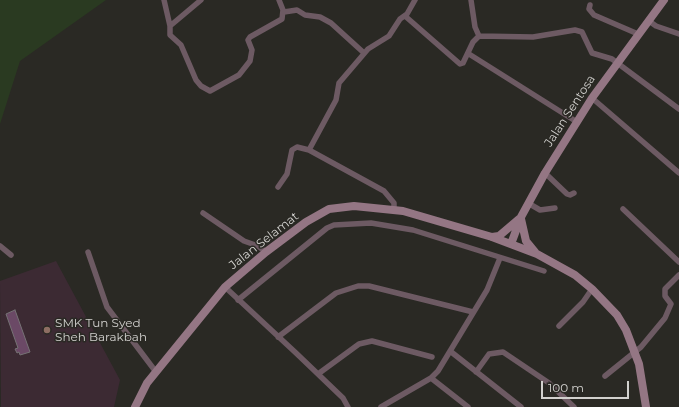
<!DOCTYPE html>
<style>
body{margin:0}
#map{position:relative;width:679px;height:407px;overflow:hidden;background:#2a2924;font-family:Montserrat,sans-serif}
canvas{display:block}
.scale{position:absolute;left:541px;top:381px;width:88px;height:18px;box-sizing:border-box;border:2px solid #d2d1ce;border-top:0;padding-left:5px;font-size:12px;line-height:14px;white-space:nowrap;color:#d2d1ce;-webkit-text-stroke:3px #2a2924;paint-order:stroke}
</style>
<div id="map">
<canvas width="679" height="407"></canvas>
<div class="scale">100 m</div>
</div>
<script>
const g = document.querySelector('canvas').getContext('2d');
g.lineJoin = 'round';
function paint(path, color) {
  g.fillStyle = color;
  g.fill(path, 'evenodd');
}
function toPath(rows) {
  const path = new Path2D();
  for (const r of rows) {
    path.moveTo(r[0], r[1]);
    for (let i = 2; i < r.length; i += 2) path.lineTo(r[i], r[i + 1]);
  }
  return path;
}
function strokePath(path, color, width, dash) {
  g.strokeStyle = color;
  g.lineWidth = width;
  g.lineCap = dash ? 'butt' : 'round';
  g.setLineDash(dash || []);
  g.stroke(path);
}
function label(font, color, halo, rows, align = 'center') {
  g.font = font + ' Montserrat,sans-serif';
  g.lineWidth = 3;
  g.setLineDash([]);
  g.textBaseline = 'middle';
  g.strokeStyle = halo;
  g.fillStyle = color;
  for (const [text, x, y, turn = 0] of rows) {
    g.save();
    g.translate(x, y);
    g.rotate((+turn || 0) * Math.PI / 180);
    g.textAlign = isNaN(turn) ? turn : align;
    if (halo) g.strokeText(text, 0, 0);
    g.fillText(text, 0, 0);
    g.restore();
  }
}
const education = toPath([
 [56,261,120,380,114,407,1,407,0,281]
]);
const green = toPath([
 [0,0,106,0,20,61,0,124]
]);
const building = toPath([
 [15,310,30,352,20,355,19,352,17,353,15,349,18,348,6,314,15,310]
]);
const street = toPath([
 [164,0,170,26],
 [201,0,170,26,170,35,181,45,196,80,201,86,210,91,239,75,250,61,252,50,248,40,250,37,282,19,283,10,279,0],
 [471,0,475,27,479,36],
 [590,5,589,9,594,15,638,34],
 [284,12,297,10,305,15,320,17,331,23,364,53],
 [405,16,460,64,463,63,473,42,479,36,533,37,575,30,582,32,592,53,612,59,679,109],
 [649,21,656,26,679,34],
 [469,54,577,122],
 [592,98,679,173],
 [545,173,567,194,570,195,574,193],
 [278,187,287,174,292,150,297,147,309,150],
 [528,203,540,210,555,208],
 [623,209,679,262],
 [394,210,394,203,384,191,309,150,336,100,339,83,368,49,389,36,400,19,407,14,415,0],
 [203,213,244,241,258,246,266,252],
 [0,246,11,255],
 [88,252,107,307,156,372],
 [225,287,296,353,343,398,348,407],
 [238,300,327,228,334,225,371,223,413,230,544,271],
 [559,326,583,302,592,289],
 [278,337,336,293,358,286,369,286,473,312],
 [450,351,521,407],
 [476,372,489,354,503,352,549,383,574,407],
 [318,374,359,344,372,341,432,357],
 [605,376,641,347,665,318,671,304,665,296,665,289,679,275],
 [431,378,468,407],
 [381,407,431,378,438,371,487,290,500,258]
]);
const secondary = toPath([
 [521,219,526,241,535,252],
 [492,237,499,236,519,219],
 [511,244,521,217,545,173,592,98,664,0],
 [135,407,147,383,225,287,266,252,306,222,329,209,354,206,403,211,492,237,537,254,575,275,592,289,617,315,626,330,639,364,646,407]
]);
const markers = [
 [47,330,4,"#8d6e63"]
];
const streetNames = [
 ["Jalan Sentosa",570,111,-57],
 ["Jalan Selamat",264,241,-38]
];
const poiNames = [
 ["SMK Tun Syed",55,323],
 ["Sheh Barakbah",55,337]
];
paint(education, '#3c2a33');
paint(green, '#2a3a21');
paint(building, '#6b4966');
strokePath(building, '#767275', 1);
strokePath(street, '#6d5a63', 5.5);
strokePath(secondary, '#947684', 8);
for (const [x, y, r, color] of markers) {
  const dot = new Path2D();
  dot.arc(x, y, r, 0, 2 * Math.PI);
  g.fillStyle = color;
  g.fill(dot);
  strokePath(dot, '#2a2924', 1.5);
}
label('12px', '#d2d1ce', '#2a2924', streetNames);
label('12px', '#d2d1ce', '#2a2924', poiNames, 'left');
</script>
